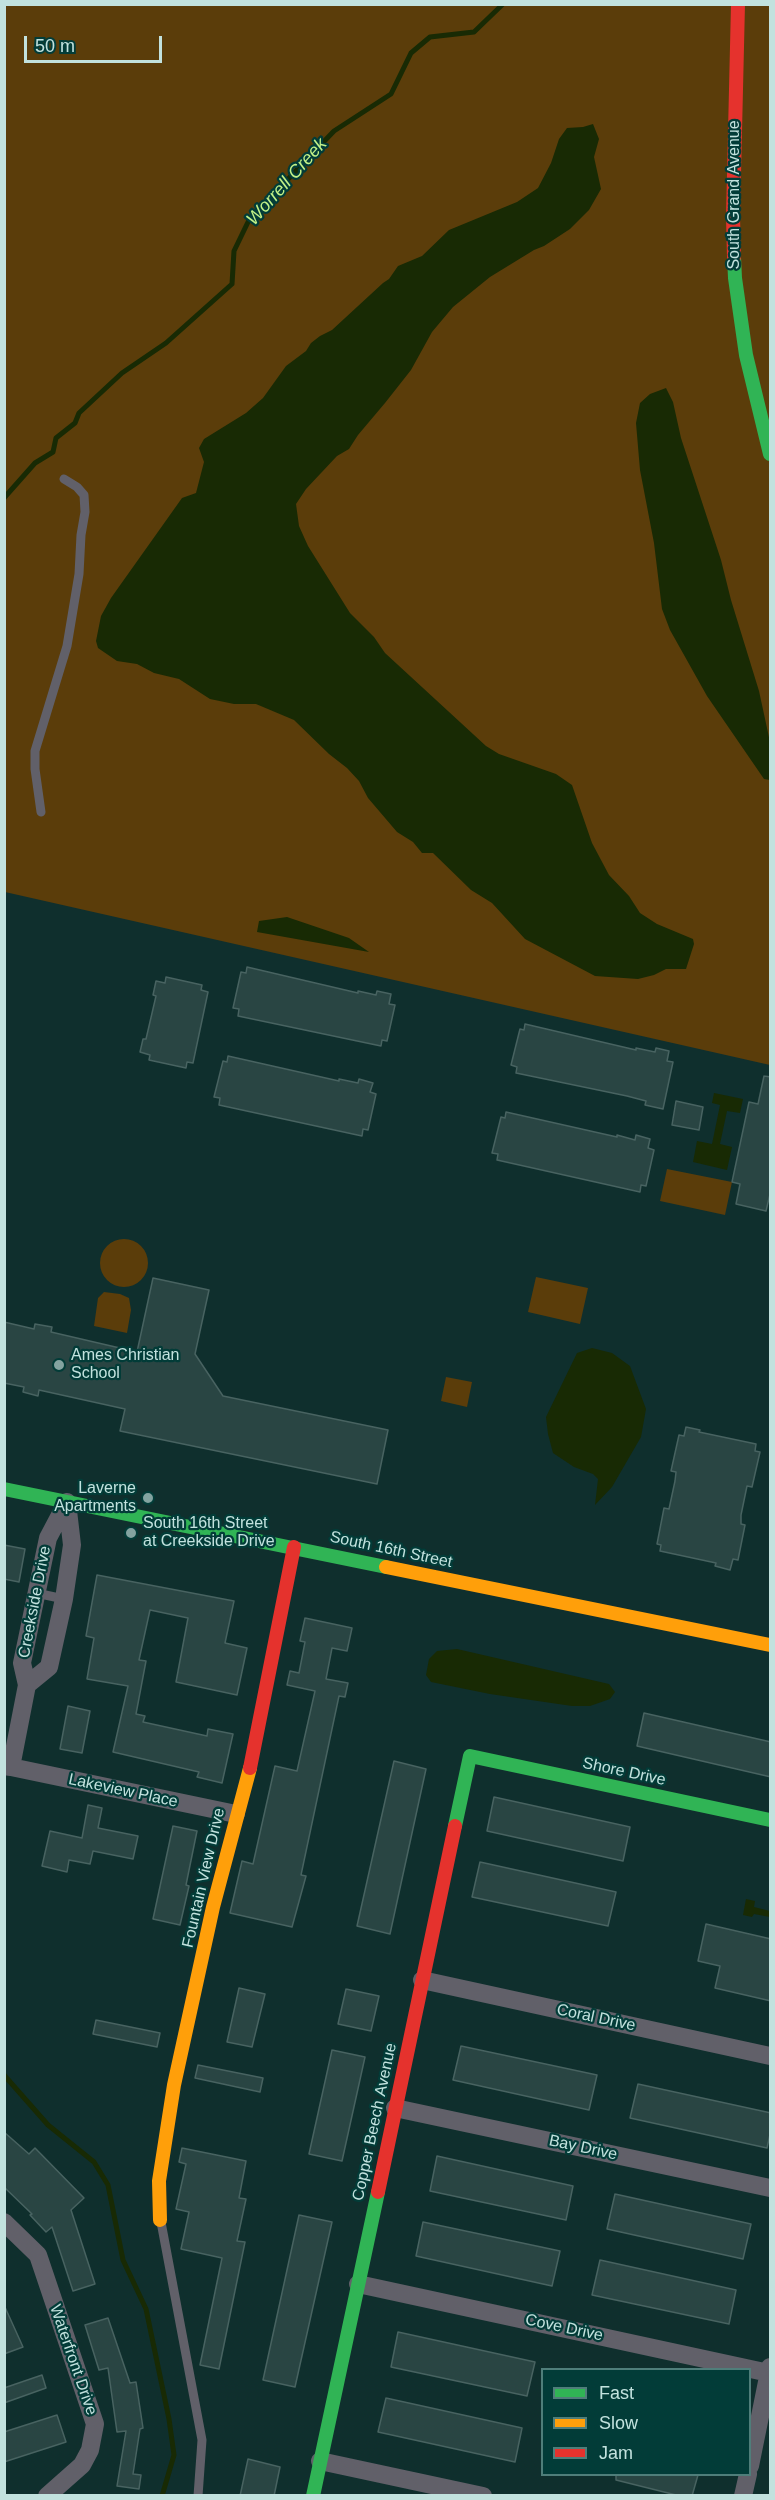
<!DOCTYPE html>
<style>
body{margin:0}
#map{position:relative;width:775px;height:2500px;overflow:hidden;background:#0f2f2d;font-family:Arial,sans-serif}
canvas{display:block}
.frame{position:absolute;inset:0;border:6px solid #c2e2de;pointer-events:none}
.legend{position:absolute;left:541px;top:2368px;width:210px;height:108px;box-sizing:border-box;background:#023c38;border:2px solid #4f7e7a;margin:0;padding:8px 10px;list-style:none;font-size:18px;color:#c2e2de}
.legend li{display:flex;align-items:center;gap:12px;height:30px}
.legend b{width:30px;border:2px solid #4f7e7a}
.scale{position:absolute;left:24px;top:36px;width:138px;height:27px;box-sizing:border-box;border:3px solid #c2e2de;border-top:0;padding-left:8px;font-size:18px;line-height:21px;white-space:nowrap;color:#c2e2de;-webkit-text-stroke:4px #023c38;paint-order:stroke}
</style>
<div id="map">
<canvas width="775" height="2500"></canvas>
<div class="frame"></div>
<ul class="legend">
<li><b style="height:8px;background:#30b455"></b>Fast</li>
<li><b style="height:8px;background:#ff9f0a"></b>Slow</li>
<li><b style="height:8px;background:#e5322d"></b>Jam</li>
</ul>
<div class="scale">50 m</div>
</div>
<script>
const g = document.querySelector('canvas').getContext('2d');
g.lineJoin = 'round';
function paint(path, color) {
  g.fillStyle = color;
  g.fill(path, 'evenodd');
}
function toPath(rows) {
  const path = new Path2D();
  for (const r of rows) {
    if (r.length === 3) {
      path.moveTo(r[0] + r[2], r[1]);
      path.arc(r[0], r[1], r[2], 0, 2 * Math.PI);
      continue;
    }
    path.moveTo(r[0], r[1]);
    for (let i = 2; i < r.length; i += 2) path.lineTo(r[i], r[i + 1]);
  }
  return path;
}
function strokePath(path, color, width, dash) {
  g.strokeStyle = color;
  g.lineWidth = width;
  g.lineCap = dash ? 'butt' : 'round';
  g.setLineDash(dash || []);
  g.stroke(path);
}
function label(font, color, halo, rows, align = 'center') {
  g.font = font + ' Arial,sans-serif';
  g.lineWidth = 4.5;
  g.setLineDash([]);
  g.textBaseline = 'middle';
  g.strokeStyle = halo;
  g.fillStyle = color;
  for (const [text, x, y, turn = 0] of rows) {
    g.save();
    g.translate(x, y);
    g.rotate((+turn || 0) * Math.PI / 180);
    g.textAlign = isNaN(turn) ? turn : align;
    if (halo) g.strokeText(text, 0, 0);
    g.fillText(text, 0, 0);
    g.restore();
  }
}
const green = toPath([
 [5,5,770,5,770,1065,5,892],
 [667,1169,732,1182,725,1215,660,1201],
 [124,1263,24],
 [536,1277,588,1288,580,1324,528,1312],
 [104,1292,120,1294,129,1298,131,1310,127,1333,94,1326,98,1298],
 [446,1377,472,1382,467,1407,441,1401]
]);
const water = toPath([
 [593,124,599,139,594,157,601,189,589,210,570,229,544,246,534,250,490,277,453,307,432,332,411,370,385,403,358,435,349,449,337,456,306,489,296,504,299,526,308,546,350,613,374,637,385,653,486,746,499,754,556,774,572,785,592,843,609,875,629,896,640,913,657,924,693,939,694,944,686,969,666,969,654,975,638,979,595,976,525,939,492,903,471,890,433,853,422,853,413,842,397,832,368,798,359,781,347,768,329,754,294,720,256,704,234,704,210,699,179,679,154,673,137,664,117,661,98,648,96,641,101,616,111,598,182,498,196,493,204,462,199,448,204,439,246,413,263,398,286,366,306,351,311,343,320,336,332,330,383,283,389,279,398,266,422,256,449,230,517,202,538,188,551,163,559,139,567,128,583,127],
 [666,388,673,402,681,438,721,560,731,600,759,691,770,742,770,780,764,779,707,696,670,630,662,609,654,543,640,470,636,423,640,403,650,394],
 [287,917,349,938,369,952,257,932,259,921],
 [714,1093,743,1099,740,1113,727,1111,720,1144,732,1147,727,1170,693,1162,697,1141,712,1144,720,1105,712,1103],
 [592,1348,612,1353,630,1366,646,1409,641,1437,612,1487,595,1505,598,1479,593,1474,574,1467,553,1453,548,1434,546,1417,577,1353],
 [457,1649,609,1684,615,1692,610,1699,590,1706,572,1706,490,1694,431,1682,426,1675,429,1659,437,1651],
 [746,1899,755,1901,754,1907,770,1911,770,1917,754,1914,752,1917,743,1915]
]);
const stream = toPath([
 [4,498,35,463,53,452,56,438,75,423,79,413,122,373,166,343,232,284,234,251,249,220,334,131,391,94,411,53,430,37,474,32,503,4],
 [4,2075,48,2125,94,2162,108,2185,123,2260,146,2309,169,2419,174,2455,162,2496]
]);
const building = toPath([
 [247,967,358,993,358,991,376,995,377,991,391,994,389,1004,395,1005,387,1041,382,1040,381,1046,238,1016,239,1009,233,1008,241,972,246,973,247,967],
 [166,977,202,985,201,990,208,992,193,1063,187,1062,186,1068,149,1060,150,1055,140,1052,143,1039,146,1039,156,996,153,995,156,981,165,983,166,977],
 [525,1024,636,1050,636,1048,655,1052,656,1048,669,1051,667,1061,673,1062,663,1109,645,1105,646,1101,627,1096,516,1073,517,1067,511,1065,520,1029,524,1030,525,1024],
 [228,1056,339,1081,339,1079,358,1083,359,1079,373,1083,370,1092,376,1094,368,1130,363,1129,362,1136,219,1105,220,1098,214,1097,223,1061,227,1062,228,1056],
 [764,1076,771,1077,771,1190,766,1211,736,1204,740,1184,732,1182,749,1102,758,1104,764,1076],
 [676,1101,703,1107,699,1130,672,1125,676,1101],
 [506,1112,617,1137,617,1135,635,1140,636,1135,650,1139,648,1148,654,1150,646,1186,641,1185,640,1192,497,1160,498,1154,492,1153,501,1117,505,1118,506,1112],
 [153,1278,209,1290,195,1354,223,1396,388,1430,377,1484,120,1431,125,1409,39,1390,38,1396,23,1392,24,1387,4,1383,4,1322,34,1329,35,1324,52,1327,51,1332,137,1352,153,1278],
 [686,1427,700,1430,699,1432,756,1444,755,1451,760,1452,752,1487,747,1486,741,1515,741,1524,745,1525,738,1560,733,1559,730,1570,715,1566,716,1563,660,1551,661,1545,657,1544,664,1508,669,1509,675,1481,676,1472,671,1471,679,1435,684,1436,686,1427],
 [4,1545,25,1549,19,1582,4,1579,4,1545],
 [97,1575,234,1601,225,1643,247,1648,237,1695,176,1682,188,1618,150,1610,139,1660,146,1661,136,1714,145,1716,143,1722,207,1736,208,1729,233,1734,222,1783,197,1777,199,1772,113,1752,128,1686,87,1679,94,1638,86,1636,97,1575],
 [305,1618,352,1628,347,1651,332,1648,326,1679,348,1683,345,1697,339,1696,301,1875,306,1876,292,1927,230,1913,242,1861,253,1864,275,1766,297,1771,315,1691,287,1685,290,1671,299,1673,305,1642,300,1641,305,1618],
 [68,1706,90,1711,82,1753,60,1749,68,1706],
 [644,1713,771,1742,771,1777,637,1746,644,1713],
 [394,1761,426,1769,390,1934,357,1926,394,1761],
 [494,1797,630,1827,623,1861,487,1831,494,1797],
 [88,1805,102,1808,98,1828,138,1836,133,1859,93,1851,90,1864,69,1860,67,1872,42,1866,50,1831,82,1838,88,1805],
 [173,1826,197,1831,186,1885,189,1886,180,1925,153,1919,173,1826],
 [480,1862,616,1892,608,1926,472,1897,480,1862],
 [706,1924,771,1939,771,2001,715,1988,720,1966,698,1961,706,1924],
 [239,1988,265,1994,252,2047,227,2042,239,1988],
 [346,1989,379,1996,371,2031,338,2024,346,1989],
 [96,2020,160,2033,157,2047,93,2034,96,2020],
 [461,2046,597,2075,589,2110,453,2080,461,2046],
 [332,2050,365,2057,342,2161,309,2154,332,2050],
 [198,2065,263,2078,260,2092,195,2078,198,2065],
 [638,2084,771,2113,771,2130,767,2148,630,2118,638,2084],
 [4,2132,29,2154,35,2148,84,2198,71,2210,95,2284,73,2291,52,2227,46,2232,30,2215,32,2214,4,2187,4,2132],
 [182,2148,246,2161,239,2198,246,2199,237,2241,245,2242,219,2369,200,2365,222,2258,181,2249,189,2212,176,2209,186,2164,179,2162,182,2148],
 [437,2156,573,2186,566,2220,430,2191,437,2156],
 [615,2194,751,2224,743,2259,607,2229,615,2194],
 [299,2215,332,2222,295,2387,263,2380,299,2215],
 [423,2222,560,2251,552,2286,416,2256,423,2222],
 [600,2260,736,2290,729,2324,592,2295,600,2260],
 [4,2305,23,2347,4,2354,4,2305],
 [108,2318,130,2383,136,2382,143,2428,140,2429,133,2474,141,2475,139,2489,117,2486,126,2431,117,2432,108,2368,99,2370,85,2325,108,2318],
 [398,2332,535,2362,527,2396,391,2367,398,2332],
 [42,2375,46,2388,4,2403,4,2388,42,2375],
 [386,2398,522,2428,515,2462,378,2432,386,2398],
 [57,2415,66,2442,4,2462,4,2432,57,2415],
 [248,2459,280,2467,274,2496,240,2496,248,2459],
 [616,2475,698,2475,692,2496,680,2496,616,2480,616,2475]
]);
const lane = toPath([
 [41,812,35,769,35,751,67,646,79,574,81,535,85,512,84,495,77,487,64,479],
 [36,1593,64,1599],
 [161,2222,202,2440,198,2496]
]);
const street = toPath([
 [27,1685,49,1667,64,1599,72,1545,67,1502],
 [4,1766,11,1767,27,1685,22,1663,48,1538,67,1502],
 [11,1767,236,1814],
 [422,1980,770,2056],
 [395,2108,770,2188],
 [4,2222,38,2255,95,2424,90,2450,82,2465,47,2496],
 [358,2284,769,2373],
 [320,2461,483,2496],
 [750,2466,770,2367],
 [743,2496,748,2474]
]);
const fast = toPath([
 [734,257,735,278,746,355,770,454],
 [4,1489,386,1567],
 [455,1826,470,1756,770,1820],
 [313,2496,378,2192]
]);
const slow = toPath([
 [386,1567,770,1645],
 [160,2220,159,2181,174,2085,213,1907,250,1768]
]);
const jam = toPath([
 [734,257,733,217,738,4],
 [250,1768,294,1547],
 [378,2192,455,1826]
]);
const markers = [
 [59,1365,6,"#83a3a0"],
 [148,1498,6,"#83a3a0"],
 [131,1533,6,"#83a3a0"]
];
const streetNames = [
 ["South Grand Avenue",735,195,-90],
 ["South 16th Street",391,1550,12],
 ["Creekside Drive",35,1602,-79],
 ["Shore Drive",624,1772,12],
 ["Lakeview Place",123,1791,12],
 ["Fountain View Drive",204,1878,-77],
 ["Coral Drive",596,2018,12],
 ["Copper Beech Avenue",375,2122,-78],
 ["Bay Drive",583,2148,12],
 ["Cove Drive",564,2328,12],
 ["Waterfront Drive",73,2360,71]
];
const poiNames = [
 ["Ames Christian",71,1356],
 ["School",71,1374],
 ["Laverne",136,1489,"right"],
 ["Apartments",136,1507,"right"],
 ["South 16th Street",143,1524],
 ["at Creekside Drive",143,1542]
];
const waterNames = [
 ["Worrell Creek",287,182,-48]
];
paint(green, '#5b3d0a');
paint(water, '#182a04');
strokePath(stream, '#182a04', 5);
paint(building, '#294543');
strokePath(building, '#486361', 1.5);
strokePath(lane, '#616069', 9);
strokePath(street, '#616069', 18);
strokePath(fast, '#30b455', 14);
strokePath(slow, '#ff9f0a', 14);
strokePath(jam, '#e5322d', 14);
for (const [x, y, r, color] of markers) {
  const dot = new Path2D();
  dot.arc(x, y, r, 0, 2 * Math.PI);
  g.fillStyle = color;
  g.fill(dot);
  strokePath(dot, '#023c38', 2);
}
label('16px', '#c2e2de', '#023c38', streetNames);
label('16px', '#c2e2de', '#023c38', poiNames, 'left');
label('italic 18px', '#c3f288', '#023c38', waterNames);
</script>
